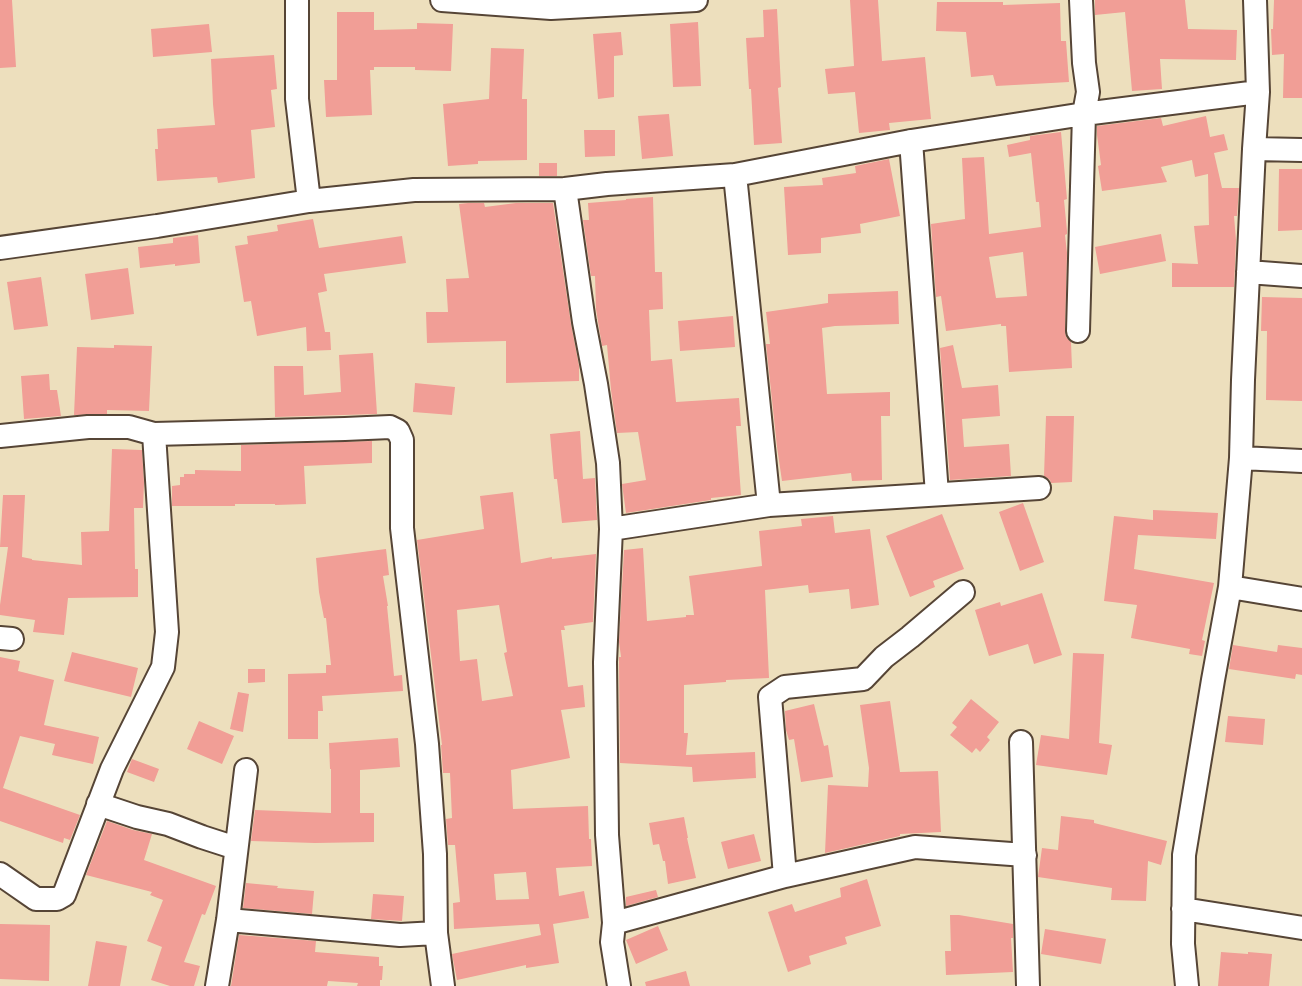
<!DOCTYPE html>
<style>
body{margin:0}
canvas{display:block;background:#eddfbd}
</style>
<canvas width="1302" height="986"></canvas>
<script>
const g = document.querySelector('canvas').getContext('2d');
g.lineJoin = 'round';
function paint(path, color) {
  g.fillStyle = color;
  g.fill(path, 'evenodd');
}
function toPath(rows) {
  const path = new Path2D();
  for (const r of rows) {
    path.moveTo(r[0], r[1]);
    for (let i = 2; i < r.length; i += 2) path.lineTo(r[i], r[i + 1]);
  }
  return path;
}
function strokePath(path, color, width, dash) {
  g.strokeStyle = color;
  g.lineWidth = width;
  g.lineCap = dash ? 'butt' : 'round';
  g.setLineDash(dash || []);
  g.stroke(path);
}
const building = toPath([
 [0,0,12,0,16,67,0,68],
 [850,0,878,0,882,61,925,57,931,119,889,123,890,130,859,133,855,92,828,94,825,69,854,66],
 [1095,0,1185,0,1188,29,1237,30,1236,60,1160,59,1162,89,1132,91,1125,12,1095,15],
 [1274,0,1302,0,1302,98,1283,98,1284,54,1272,55,1271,29,1273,29],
 [937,2,1003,2,1003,5,1060,3,1061,41,1066,41,1069,82,996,86,993,75,971,77,966,32,936,31],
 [777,9,781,87,778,88,782,143,754,145,751,89,749,89,746,38,764,37,763,10],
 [337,12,374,12,374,30,417,29,417,23,453,24,451,71,415,70,415,67,374,67,374,70,370,70,372,115,326,117,324,80,337,80],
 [698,22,701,86,673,87,670,24],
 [209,24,212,52,153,57,151,29],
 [621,32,623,55,614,56,614,97,598,99,593,34],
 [491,48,524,49,522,99,527,99,527,160,478,161,478,164,448,166,443,104,489,99],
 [274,55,277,89,271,90,275,127,251,130,255,178,218,183,217,177,157,181,155,149,158,149,157,129,215,125,213,104,211,59],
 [669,114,673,156,642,159,638,116],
 [1206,116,1210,137,1224,134,1228,150,1214,153,1222,188,1239,188,1237,216,1234,216,1236,240,1234,287,1172,287,1172,263,1198,264,1194,226,1209,225,1208,174,1195,177,1192,160,1161,167,1167,182,1102,191,1098,166,1101,165,1097,135,1097,126,1161,118,1163,126],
 [584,130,615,130,615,156,585,157],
 [1061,132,1067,199,1064,200,1067,231,1067,234,1065,235,1067,253,1065,331,1066,337,1071,342,1072,368,1009,372,1006,326,1001,326,1001,324,946,331,941,296,936,297,931,224,965,219,962,158,984,157,989,234,1041,227,1039,202,1036,202,1031,153,1009,157,1007,145,1030,140,1030,136],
 [1023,252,1027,296,996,298,989,257],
 [889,159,900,216,860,224,861,233,821,238,821,253,788,255,784,187,823,185,822,178,856,173,855,166],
 [539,163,557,163,557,176,539,176],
 [1279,169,1302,169,1302,230,1278,231],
 [653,197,655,272,662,272,663,309,649,310,651,361,672,359,676,402,739,398,741,426,736,426,741,495,711,498,711,500,626,513,622,484,646,480,638,432,617,433,611,390,607,345,602,346,596,309,595,276,591,276,583,220,589,220,588,203,626,200,626,199],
 [468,203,484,203,485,207,516,203,553,203,571,324,579,366,579,381,506,383,506,341,427,343,426,312,448,312,446,279,469,278,459,204],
 [313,219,319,248,402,236,406,263,324,274,327,291,318,293,325,332,330,332,331,350,307,351,306,327,257,336,251,301,244,302,235,246,248,244,247,236,278,231,277,225],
 [1161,234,1166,261,1100,274,1095,247],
 [198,235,200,263,175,266,175,264,140,268,138,247,173,243,173,238],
 [128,268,134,314,91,320,85,274],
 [41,277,48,326,14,330,7,282],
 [898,291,899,324,835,326,822,328,827,394,890,392,890,416,881,416,882,480,852,481,851,473,782,481,777,447,766,344,770,344,766,312,828,303,828,294],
 [1262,297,1302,298,1302,401,1266,400,1267,331,1261,331],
 [733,316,735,347,680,351,678,321],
 [114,345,152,346,149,411,107,410,107,414,74,415,77,347,114,348],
 [953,345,962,388,998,385,1000,416,962,419,964,447,1009,444,1011,476,950,480,940,348],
 [373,353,377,414,275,417,274,366,303,366,304,395,341,392,339,355],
 [49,374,50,390,57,390,61,416,24,419,21,376],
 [415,383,455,387,452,415,413,412],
 [1046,416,1074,416,1072,482,1051,483,1050,480,1044,476],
 [580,431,583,479,595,478,597,520,562,523,557,479,554,479,550,434],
 [372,441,372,463,304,466,306,504,275,505,275,504,235,504,235,506,172,506,172,486,180,485,180,477,184,477,184,474,195,474,195,470,241,471,241,445],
 [112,449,142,450,144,483,143,508,134,508,135,569,138,569,138,597,68,598,64,635,33,632,35,620,0,615,0,605,8,547,0,547,3,495,25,495,22,557,32,559,32,560,82,565,81,532,109,531],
 [513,492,521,563,552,557,552,559,596,554,593,622,564,626,565,630,561,630,568,687,583,685,585,707,561,710,570,758,511,770,513,809,588,806,589,839,591,839,592,866,556,868,559,896,584,891,589,918,553,924,559,963,526,968,526,965,457,980,452,954,541,935,539,924,454,929,453,903,460,902,455,845,448,845,446,819,452,818,450,773,443,773,441,745,442,745,417,540,484,529,480,496],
 [499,605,507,652,504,653,513,696,482,701,477,659,460,661,457,610],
 [526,872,529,899,496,900,494,874],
 [1023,503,1044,562,1020,571,999,512],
 [1153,510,1218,513,1216,539,1138,535,1134,569,1214,583,1202,640,1205,641,1202,656,1189,654,1190,649,1131,638,1137,605,1104,601,1114,516,1153,520],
 [942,514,964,569,933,581,935,587,910,597,886,536],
 [833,516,835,533,870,529,879,605,851,609,849,589,809,593,808,585,765,590,769,678,726,680,726,682,684,685,684,733,688,733,686,755,755,752,756,778,693,782,692,767,620,763,619,662,619,657,621,657,619,642,624,550,643,548,647,621,686,617,686,615,694,615,689,576,762,566,759,531,802,526,801,519],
 [386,549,389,575,383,576,388,606,387,606,394,676,402,675,403,691,322,696,323,711,318,711,318,739,288,739,288,674,326,673,326,665,331,665,326,618,324,618,319,592,316,558],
 [1042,593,1062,655,1034,664,1028,644,989,656,975,610,1000,602,1001,606],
 [1233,645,1277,652,1278,645,1302,648,1302,675,1296,674,1295,679,1229,669],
 [72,652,138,668,131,697,64,681],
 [1073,653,1104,654,1099,743,1112,745,1107,775,1036,765,1041,735,1069,739],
 [0,657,20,661,18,671,54,680,44,725,99,737,93,764,52,755,55,744,20,736,3,788,80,815,70,840,64,838,63,843,0,821],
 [248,669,265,669,265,682,248,683],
 [238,692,249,694,243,732,230,729],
 [971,699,999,722,987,737,990,740,980,752,976,748,972,753,950,735,957,727,952,723],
 [890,701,900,772,938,771,941,832,900,834,900,836,825,853,828,785,868,787,869,768,860,705],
 [814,704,824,746,828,745,833,777,801,782,794,739,789,740,786,730,785,711],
 [1228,716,1265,719,1263,745,1225,742],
 [199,721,234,736,222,764,187,749],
 [398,738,400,767,360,770,360,813,374,813,374,842,315,843,251,841,255,810,331,813,331,769,330,769,329,743],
 [132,759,159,769,154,782,127,772],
 [1061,816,1094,820,1094,823,1167,841,1161,865,1148,861,1146,901,1111,900,1112,888,1038,877,1042,848,1058,850],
 [684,817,688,838,687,838,696,878,668,884,665,861,663,861,659,844,653,845,649,823],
 [107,821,133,830,152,834,144,860,216,886,205,915,202,914,184,962,200,966,194,986,170,986,151,980,162,947,147,941,163,900,150,895,152,892,86,875],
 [754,834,761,861,728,869,721,842],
 [867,879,881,926,845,937,847,944,809,956,811,964,788,972,768,912,792,904,795,912,841,897,840,888],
 [246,883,278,886,277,888,314,891,312,914,243,908],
 [656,890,658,897,626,906,626,897],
 [373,894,404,896,402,921,371,919],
 [950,915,959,915,1013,924,1013,938,1011,938,1013,972,946,975,945,951,951,951],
 [0,924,50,925,49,981,0,979],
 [658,926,668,950,636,964,626,940],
 [1045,929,1106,939,1101,964,1041,954],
 [239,935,316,941,315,952,379,957,379,966,383,966,382,980,380,980,380,986,357,986,358,983,328,981,327,986,231,986],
 [96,941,127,946,120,986,88,986],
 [1221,952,1248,954,1248,952,1272,954,1269,986,1218,986],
 [686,971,690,986,646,986,645,982]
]);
const minor = toPath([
 [297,0,297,99,309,201],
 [442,0,551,8,696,0],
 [911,141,937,494],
 [1254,149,1302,150],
 [735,175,769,505],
 [565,189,584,322,596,384,608,463,611,529,605,662,607,835,614,923,612,942,619,986],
 [0,248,157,226,309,201,414,190,565,189,607,184,735,175,911,141,1084,114,1258,92],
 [1248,272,1302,276],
 [1078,331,1084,114,1088,92,1084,63,1081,0],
 [0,436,88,427,129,427,154,434,345,429,390,427,398,431,402,440,402,528,427,744,435,854,436,933,443,986],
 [1241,458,1302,461],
 [611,529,769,505,1039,488],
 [1230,587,1302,599],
 [0,638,12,639],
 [1021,742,1028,986],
 [98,804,137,817,168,824,202,837,236,848],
 [0,874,36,899,57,899,64,895,112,769,163,667,167,632,154,434],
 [785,876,770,697,785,687,863,679,884,657,910,637,963,592],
 [1183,909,1302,928],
 [228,920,400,935,436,933],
 [614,923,785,876,915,847,1025,855],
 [217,986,228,920,246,770],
 [1187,986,1183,944,1184,855,1213,680,1230,587,1241,458,1243,380,1254,149,1258,92,1255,0]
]);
paint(building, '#f19e96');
strokePath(minor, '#564536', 26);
strokePath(minor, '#fff', 22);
</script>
